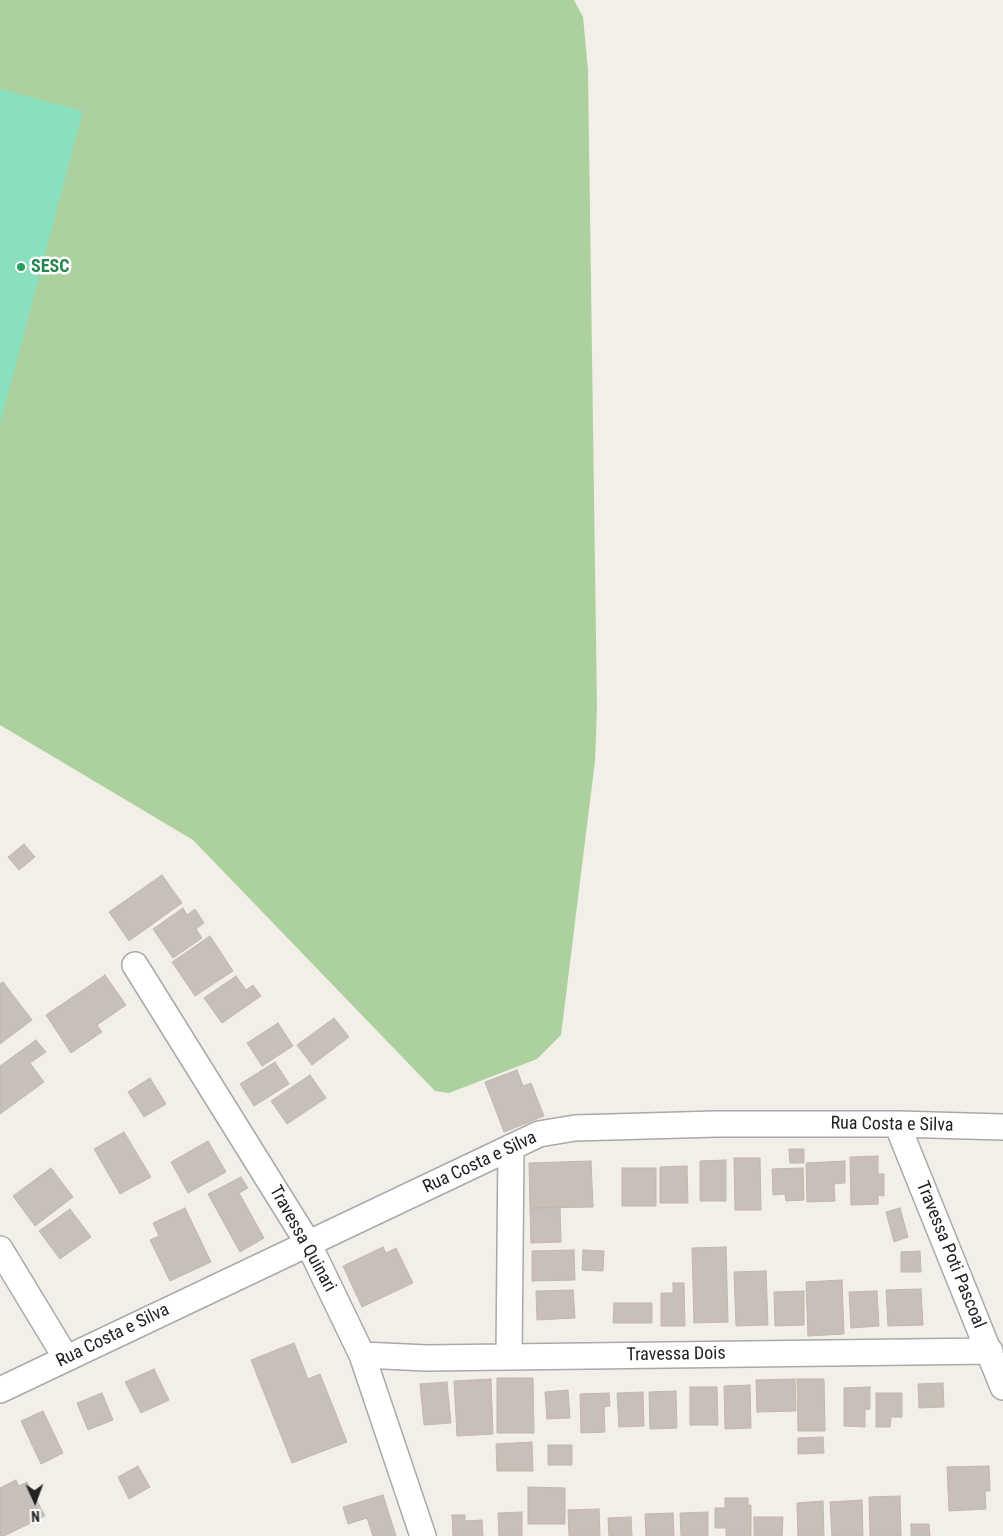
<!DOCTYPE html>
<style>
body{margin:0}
#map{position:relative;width:1003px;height:1536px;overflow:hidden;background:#f2efe9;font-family:"Roboto Condensed",sans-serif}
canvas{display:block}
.north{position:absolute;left:10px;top:1476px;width:50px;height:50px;-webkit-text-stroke:4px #fff;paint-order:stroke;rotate:178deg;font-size:14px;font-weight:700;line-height:20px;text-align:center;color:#222}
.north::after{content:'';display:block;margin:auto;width:18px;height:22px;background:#222;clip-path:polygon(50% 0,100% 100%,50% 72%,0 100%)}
</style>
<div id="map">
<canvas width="1003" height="1536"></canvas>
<div class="north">N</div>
</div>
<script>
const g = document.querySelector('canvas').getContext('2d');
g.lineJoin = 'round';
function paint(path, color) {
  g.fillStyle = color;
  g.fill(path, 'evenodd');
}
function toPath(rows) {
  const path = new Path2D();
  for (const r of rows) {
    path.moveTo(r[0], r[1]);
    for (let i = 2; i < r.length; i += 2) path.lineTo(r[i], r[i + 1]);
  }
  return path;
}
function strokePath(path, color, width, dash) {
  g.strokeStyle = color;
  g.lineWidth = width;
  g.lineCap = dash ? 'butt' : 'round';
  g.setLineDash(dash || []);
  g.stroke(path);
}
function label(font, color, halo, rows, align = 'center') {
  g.font = font + ' "Roboto Condensed",sans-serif';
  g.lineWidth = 5;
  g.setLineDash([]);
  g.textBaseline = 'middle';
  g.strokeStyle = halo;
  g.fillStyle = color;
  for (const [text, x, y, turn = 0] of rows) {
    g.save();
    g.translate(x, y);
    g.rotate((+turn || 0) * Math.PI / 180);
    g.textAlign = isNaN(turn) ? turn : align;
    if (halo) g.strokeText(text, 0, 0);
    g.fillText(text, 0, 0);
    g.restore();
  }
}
const forest = toPath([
 [0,0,574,0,583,17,588,70,597,708,595,761,561,1035,537,1059,449,1093,435,1091,193,840,0,725]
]);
const pitch = toPath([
 [0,89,83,111,0,424]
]);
const building = toPath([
 [24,844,35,857,19,870,8,857,24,844],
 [162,875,182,903,129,941,109,912,162,875],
 [183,908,187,915,195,909,204,923,196,929,202,938,173,958,153,929,183,908],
 [210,936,233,971,195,996,172,962,210,936],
 [105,975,126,1005,97,1025,102,1032,71,1053,46,1015,105,975],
 [236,976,246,990,253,985,261,996,222,1023,204,998,236,976],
 [3,982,32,1020,0,1044,0,984,3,982],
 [334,1018,349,1037,312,1065,297,1045,334,1018],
 [278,1023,293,1046,262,1066,247,1043,278,1023],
 [36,1040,46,1052,30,1063,44,1082,0,1114,0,1066,36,1040],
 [275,1062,289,1084,254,1106,240,1084,275,1062],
 [517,1070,523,1086,531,1083,544,1116,504,1132,485,1082,517,1070],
 [310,1075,326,1098,287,1124,271,1101,310,1075],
 [150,1078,166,1104,144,1117,128,1092,150,1078],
 [124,1132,151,1177,120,1194,94,1149,124,1132],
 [208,1141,226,1172,188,1193,171,1162,208,1141],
 [789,1149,804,1149,804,1163,790,1163,789,1149],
 [878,1156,878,1174,884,1174,884,1196,878,1195,878,1204,851,1205,850,1157,878,1156],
 [734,1158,760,1158,761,1210,735,1210,734,1158],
 [726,1160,726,1201,700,1201,700,1161,726,1160],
 [591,1161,593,1207,530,1208,529,1163,591,1161],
 [845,1161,845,1183,834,1184,835,1201,807,1202,806,1163,845,1161],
 [687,1166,688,1203,660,1203,660,1167,687,1166],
 [51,1168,73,1197,35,1226,13,1196,51,1168],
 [622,1168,656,1168,656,1206,622,1206,622,1168],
 [803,1168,804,1200,786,1201,785,1194,773,1195,772,1169,803,1168],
 [241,1177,248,1188,239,1193,264,1238,240,1252,208,1194,241,1177],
 [560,1207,561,1242,531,1243,530,1208,560,1207],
 [185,1208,211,1262,170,1281,150,1240,159,1236,153,1223,185,1208],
 [900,1208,908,1237,894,1242,886,1212,900,1208],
 [70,1209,91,1237,60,1259,39,1231,70,1209],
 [383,1247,386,1253,396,1248,413,1283,362,1307,343,1266,383,1247],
 [726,1247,728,1322,694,1323,692,1248,726,1247],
 [574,1250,575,1280,532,1281,532,1251,574,1250],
 [583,1250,604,1251,603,1271,582,1270,583,1250],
 [920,1251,921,1272,901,1272,901,1252,920,1251],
 [766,1271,768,1325,736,1326,734,1272,766,1271],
 [842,1280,844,1334,808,1336,806,1282,842,1280],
 [673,1283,684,1283,685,1326,661,1326,661,1293,673,1293,673,1283],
 [921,1289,923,1325,888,1326,886,1290,921,1289],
 [573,1290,575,1318,537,1320,536,1291,573,1290],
 [804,1291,804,1325,775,1326,774,1292,804,1291],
 [877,1291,879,1326,851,1328,849,1292,877,1291],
 [614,1303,652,1303,652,1323,613,1323,614,1303],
 [294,1343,308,1379,320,1374,347,1442,292,1463,251,1360,294,1343],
 [154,1369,169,1400,141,1413,125,1382,154,1369],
 [497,1378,533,1378,534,1433,497,1433,497,1378],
 [491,1379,493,1434,457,1436,454,1381,491,1379],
 [795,1379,796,1411,757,1412,756,1380,795,1379],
 [797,1379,824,1379,825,1431,798,1431,797,1379],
 [447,1382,451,1423,424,1425,420,1384,447,1382],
 [943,1383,944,1407,919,1408,918,1384,943,1383],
 [750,1385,751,1428,725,1429,724,1386,750,1385],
 [690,1387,717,1387,718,1425,690,1425,690,1387],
 [870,1387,870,1409,865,1410,865,1427,844,1426,844,1388,870,1387],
 [568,1390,570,1418,547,1419,545,1392,568,1390],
 [676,1391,677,1428,650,1429,649,1392,676,1391],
 [643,1392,644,1426,619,1427,617,1393,643,1392],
 [102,1393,113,1420,88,1430,77,1403,102,1393],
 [609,1393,610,1406,604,1407,605,1432,581,1433,580,1394,609,1393],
 [876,1393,902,1393,902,1417,891,1417,890,1427,876,1427,876,1393],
 [43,1411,63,1453,41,1464,21,1421,43,1411],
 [823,1437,824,1453,798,1454,798,1438,823,1437],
 [532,1442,533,1471,497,1471,496,1444,532,1442],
 [548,1445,572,1445,572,1465,548,1465,548,1445],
 [138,1466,150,1487,129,1499,118,1477,138,1466],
 [989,1466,990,1491,985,1491,986,1509,949,1511,947,1467,989,1466],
 [16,1480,19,1486,27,1482,45,1516,4,1536,0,1536,0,1488,16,1480],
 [528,1487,565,1488,565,1524,528,1524,528,1487],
 [383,1495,396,1536,373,1536,367,1518,348,1524,343,1507,383,1495],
 [900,1496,901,1536,870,1536,869,1497,900,1496],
 [725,1498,748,1498,748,1505,751,1505,751,1536,726,1536,726,1528,715,1528,715,1508,725,1508,725,1498],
 [862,1500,863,1536,832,1536,830,1502,862,1500],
 [823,1501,824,1536,798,1536,797,1503,823,1501],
 [599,1509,600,1536,569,1536,568,1510,599,1509],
 [522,1512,522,1536,499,1536,498,1513,522,1512],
 [708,1512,708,1536,681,1536,680,1513,708,1512],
 [673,1513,674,1536,646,1536,645,1514,673,1513],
 [452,1515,465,1515,465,1521,482,1520,483,1536,453,1536,452,1515],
 [631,1517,632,1536,609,1536,608,1518,631,1517],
 [754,1517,783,1517,782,1536,754,1536,754,1517],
 [911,1524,929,1524,930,1536,911,1536,911,1524]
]);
const minor = toPath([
 [135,965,308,1243,362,1355,423,1536],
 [897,1124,1003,1387],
 [0,1249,66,1358],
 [362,1355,427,1358,990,1351],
 [509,1357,511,1147],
 [0,1390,539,1134,575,1128,716,1124,897,1124,1003,1127]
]);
const markers = [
 [21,267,5,"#2e9e5b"]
];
const leisureNames = [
 ["SESC",31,267]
];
const streetNames = [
 ["Rua Costa e Silva",892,1125,1],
 ["Rua Costa e Silva",480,1163,-25],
 ["Travessa Quinari",302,1239,61],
 ["Travessa Poti Pascoal",950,1255,68],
 ["Rua Costa e Silva",113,1336,-26],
 ["Travessa Dois",676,1355,-1]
];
paint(forest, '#add19e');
paint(pitch, '#88e0be');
paint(building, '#c7bfb8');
strokePath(building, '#c4b6ab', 1);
strokePath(minor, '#a9a9a9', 28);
strokePath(minor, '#fff', 25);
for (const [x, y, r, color] of markers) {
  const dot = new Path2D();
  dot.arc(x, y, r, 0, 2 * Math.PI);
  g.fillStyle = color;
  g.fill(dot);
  strokePath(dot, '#fff', 2);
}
label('bold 18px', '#27864d', '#fff', leisureNames, 'left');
label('18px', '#222', '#fff', streetNames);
</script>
